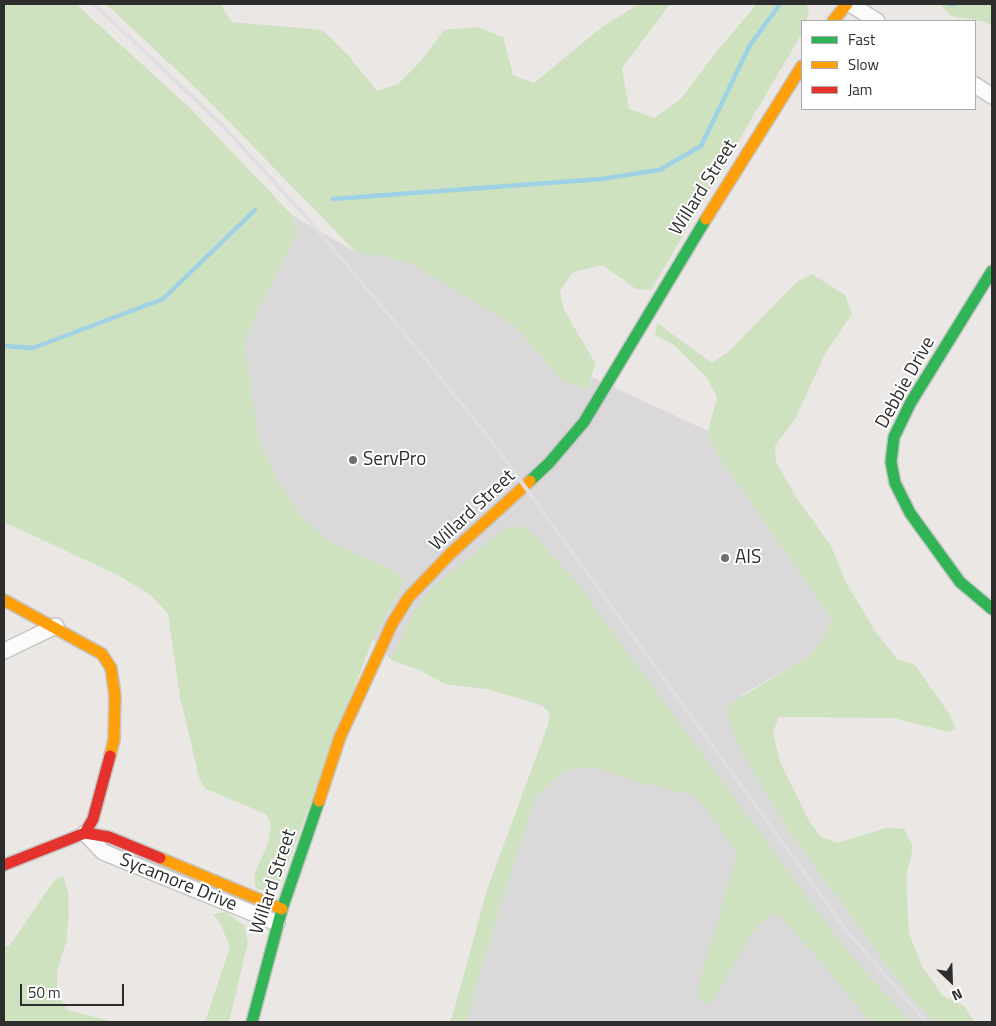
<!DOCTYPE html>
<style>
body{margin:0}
#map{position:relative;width:996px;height:1026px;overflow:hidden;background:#eae7e4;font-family:"Titillium Web",sans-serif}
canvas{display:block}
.frame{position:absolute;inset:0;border:5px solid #2d2d2d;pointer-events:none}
.legend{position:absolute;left:801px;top:20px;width:175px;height:90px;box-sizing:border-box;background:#fff;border:1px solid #ababab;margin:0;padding:6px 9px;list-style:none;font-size:15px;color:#2d2d2d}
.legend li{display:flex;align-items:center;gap:10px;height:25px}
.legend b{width:25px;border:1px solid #ababab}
.north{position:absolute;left:926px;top:956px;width:50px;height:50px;-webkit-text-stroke:4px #fff;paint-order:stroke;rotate:156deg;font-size:14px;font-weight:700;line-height:20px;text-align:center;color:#2d2d2d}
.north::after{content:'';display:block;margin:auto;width:18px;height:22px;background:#2d2d2d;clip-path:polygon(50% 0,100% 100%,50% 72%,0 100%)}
.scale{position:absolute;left:20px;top:984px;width:104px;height:22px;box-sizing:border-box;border:2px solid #2d2d2d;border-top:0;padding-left:6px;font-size:15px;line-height:18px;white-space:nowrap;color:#2d2d2d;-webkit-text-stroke:4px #fff;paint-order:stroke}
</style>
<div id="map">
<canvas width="996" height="1026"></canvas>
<div class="frame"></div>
<ul class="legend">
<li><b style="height:6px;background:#30b455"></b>Fast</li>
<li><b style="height:6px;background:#ff9f0a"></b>Slow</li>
<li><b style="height:6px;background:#e5322d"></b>Jam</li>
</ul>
<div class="north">N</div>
<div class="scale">50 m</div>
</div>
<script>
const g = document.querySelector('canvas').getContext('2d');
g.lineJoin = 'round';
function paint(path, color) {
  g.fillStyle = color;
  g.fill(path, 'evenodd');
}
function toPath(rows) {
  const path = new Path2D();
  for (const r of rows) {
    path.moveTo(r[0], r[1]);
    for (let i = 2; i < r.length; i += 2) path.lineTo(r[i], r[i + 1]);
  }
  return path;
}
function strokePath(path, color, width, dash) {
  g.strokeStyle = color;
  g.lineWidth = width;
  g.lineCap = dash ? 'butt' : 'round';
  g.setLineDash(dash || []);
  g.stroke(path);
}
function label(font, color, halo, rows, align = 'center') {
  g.font = font + ' "Titillium Web",sans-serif';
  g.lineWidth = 4;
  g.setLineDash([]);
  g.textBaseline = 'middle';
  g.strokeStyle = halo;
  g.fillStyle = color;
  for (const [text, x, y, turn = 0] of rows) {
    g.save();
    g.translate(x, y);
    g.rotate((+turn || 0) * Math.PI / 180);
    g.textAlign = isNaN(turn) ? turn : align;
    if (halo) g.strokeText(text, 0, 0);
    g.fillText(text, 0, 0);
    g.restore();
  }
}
const industrial = toPath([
 [292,215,357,253,387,257,411,264,472,299,516,327,561,380,588,388,592,377,708,431,718,456,832,619,822,640,810,655,742,695,744,754,789,831,908,994,934,1022,466,1022,487,948,536,797,552,781,567,770,548,724,550,713,541,705,488,689,445,684,420,670,391,660,373,639,405,581,393,570,332,543,301,517,276,477,259,439,244,346,257,312,297,234]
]);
const green = toPath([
 [4,4,76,4,191,109,292,215,297,234,257,312,244,346,259,439,276,477,301,517,332,543,393,570,405,581,373,639,279,886,272,891,256,889,254,876,268,843,271,824,266,814,206,789,200,781,180,697,168,614,151,595,118,575,4,522],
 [106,4,220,4,232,22,322,30,348,55,377,91,398,84,420,62,444,30,476,27,503,37,513,75,534,83,602,27,639,4,670,4,622,68,629,109,654,118,681,99,717,51,757,4,806,4,809,10,806,21,802,21,802,33,651,290,636,289,603,265,573,272,560,291,564,310,595,363,588,389,561,380,516,327,411,264,387,257,357,253,198,90],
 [940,4,992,4,992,26,986,22,951,16],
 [812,274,845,295,852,314,826,352,795,419,775,446,776,462,798,500,831,546,846,582,875,631,897,659,915,665,950,715,956,729,949,732,893,718,793,717,779,717,773,732,779,759,808,819,821,837,837,843,886,828,904,829,913,847,906,878,909,934,922,966,942,995,964,1006,974,1022,934,1022,908,994,789,831,743,754,728,720,727,706,810,655,822,640,832,619,718,456,708,431,717,397,707,378,674,345,655,335,657,323,712,363,727,353,797,282],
 [517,526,531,531,576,582,844,947,910,1022,870,1022,821,962,780,916,768,916,751,935,710,1005,701,1001,697,991,734,865,736,850,696,796,639,782,594,767,567,770,552,781,536,797,487,948,466,1022,449,1022,452,1018,487,890,548,725,550,713,541,705,488,689,445,684,420,670,391,660,413,613,432,588,503,530],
 [63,876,68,892,69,915,66,942,57,971,57,993,67,1010,114,1022,4,1022,4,948,10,945,54,881],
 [225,912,244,925,248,942,229,1022,205,1022,230,947,221,925,213,914]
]);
const stream = toPath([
 [948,4,954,4],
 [333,199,601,179,659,170,701,146,750,45,780,4],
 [4,346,33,348,163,299,255,210]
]);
const street = toPath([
 [850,4,877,21],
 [975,85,992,96],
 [4,651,56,626],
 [85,833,103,852,277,923]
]);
const fast = toPath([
 [992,271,911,402,894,437,891,462,895,483,910,513,960,582,992,609],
 [530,481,549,463,584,422,706,219],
 [252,1022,282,909,319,801]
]);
const slow = toPath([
 [833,21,847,4],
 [706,219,802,66],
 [4,600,102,654,111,668,115,696,114,740,110,756],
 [319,801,340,737,392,624,408,598,451,553,530,481],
 [160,858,282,909]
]);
const jam = toPath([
 [85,833,93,819,110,756],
 [4,865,85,833,109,837,160,858]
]);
const rail = toPath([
 [94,4,222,125,308,219,399,327,487,435,525,487,846,930,926,1022]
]);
const markers = [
 [353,460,5,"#6f6e6d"],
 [725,558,5,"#6f6e6d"]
];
const streetNames = [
 ["Willard Street",704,188,-58],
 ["Debbie Drive",906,383,-61],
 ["Willard Street",473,511,-43],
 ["Willard Street",274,882,-72],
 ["Sycamore Drive",178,883,22]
];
const poiNames = [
 ["ServPro",363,460],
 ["AIS",735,558]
];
paint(industrial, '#dbd8da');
paint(green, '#cee2c0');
strokePath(stream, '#9fd2e4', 4.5);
strokePath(street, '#c4c4c3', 18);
strokePath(fast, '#c4c4c3', 14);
strokePath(slow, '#c4c4c3', 14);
strokePath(jam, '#c4c4c3', 14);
strokePath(street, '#fcfbfb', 15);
strokePath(fast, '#30b455', 11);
strokePath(slow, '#ff9f0a', 11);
strokePath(jam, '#e5322d', 11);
strokePath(rail, '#dfdee0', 4);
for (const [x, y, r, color] of markers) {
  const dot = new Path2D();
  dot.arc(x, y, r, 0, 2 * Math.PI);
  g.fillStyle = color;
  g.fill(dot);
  strokePath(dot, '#fff', 2);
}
label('19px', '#2d2d2d', '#fff', streetNames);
label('19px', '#2d2d2d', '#fff', poiNames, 'left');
</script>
